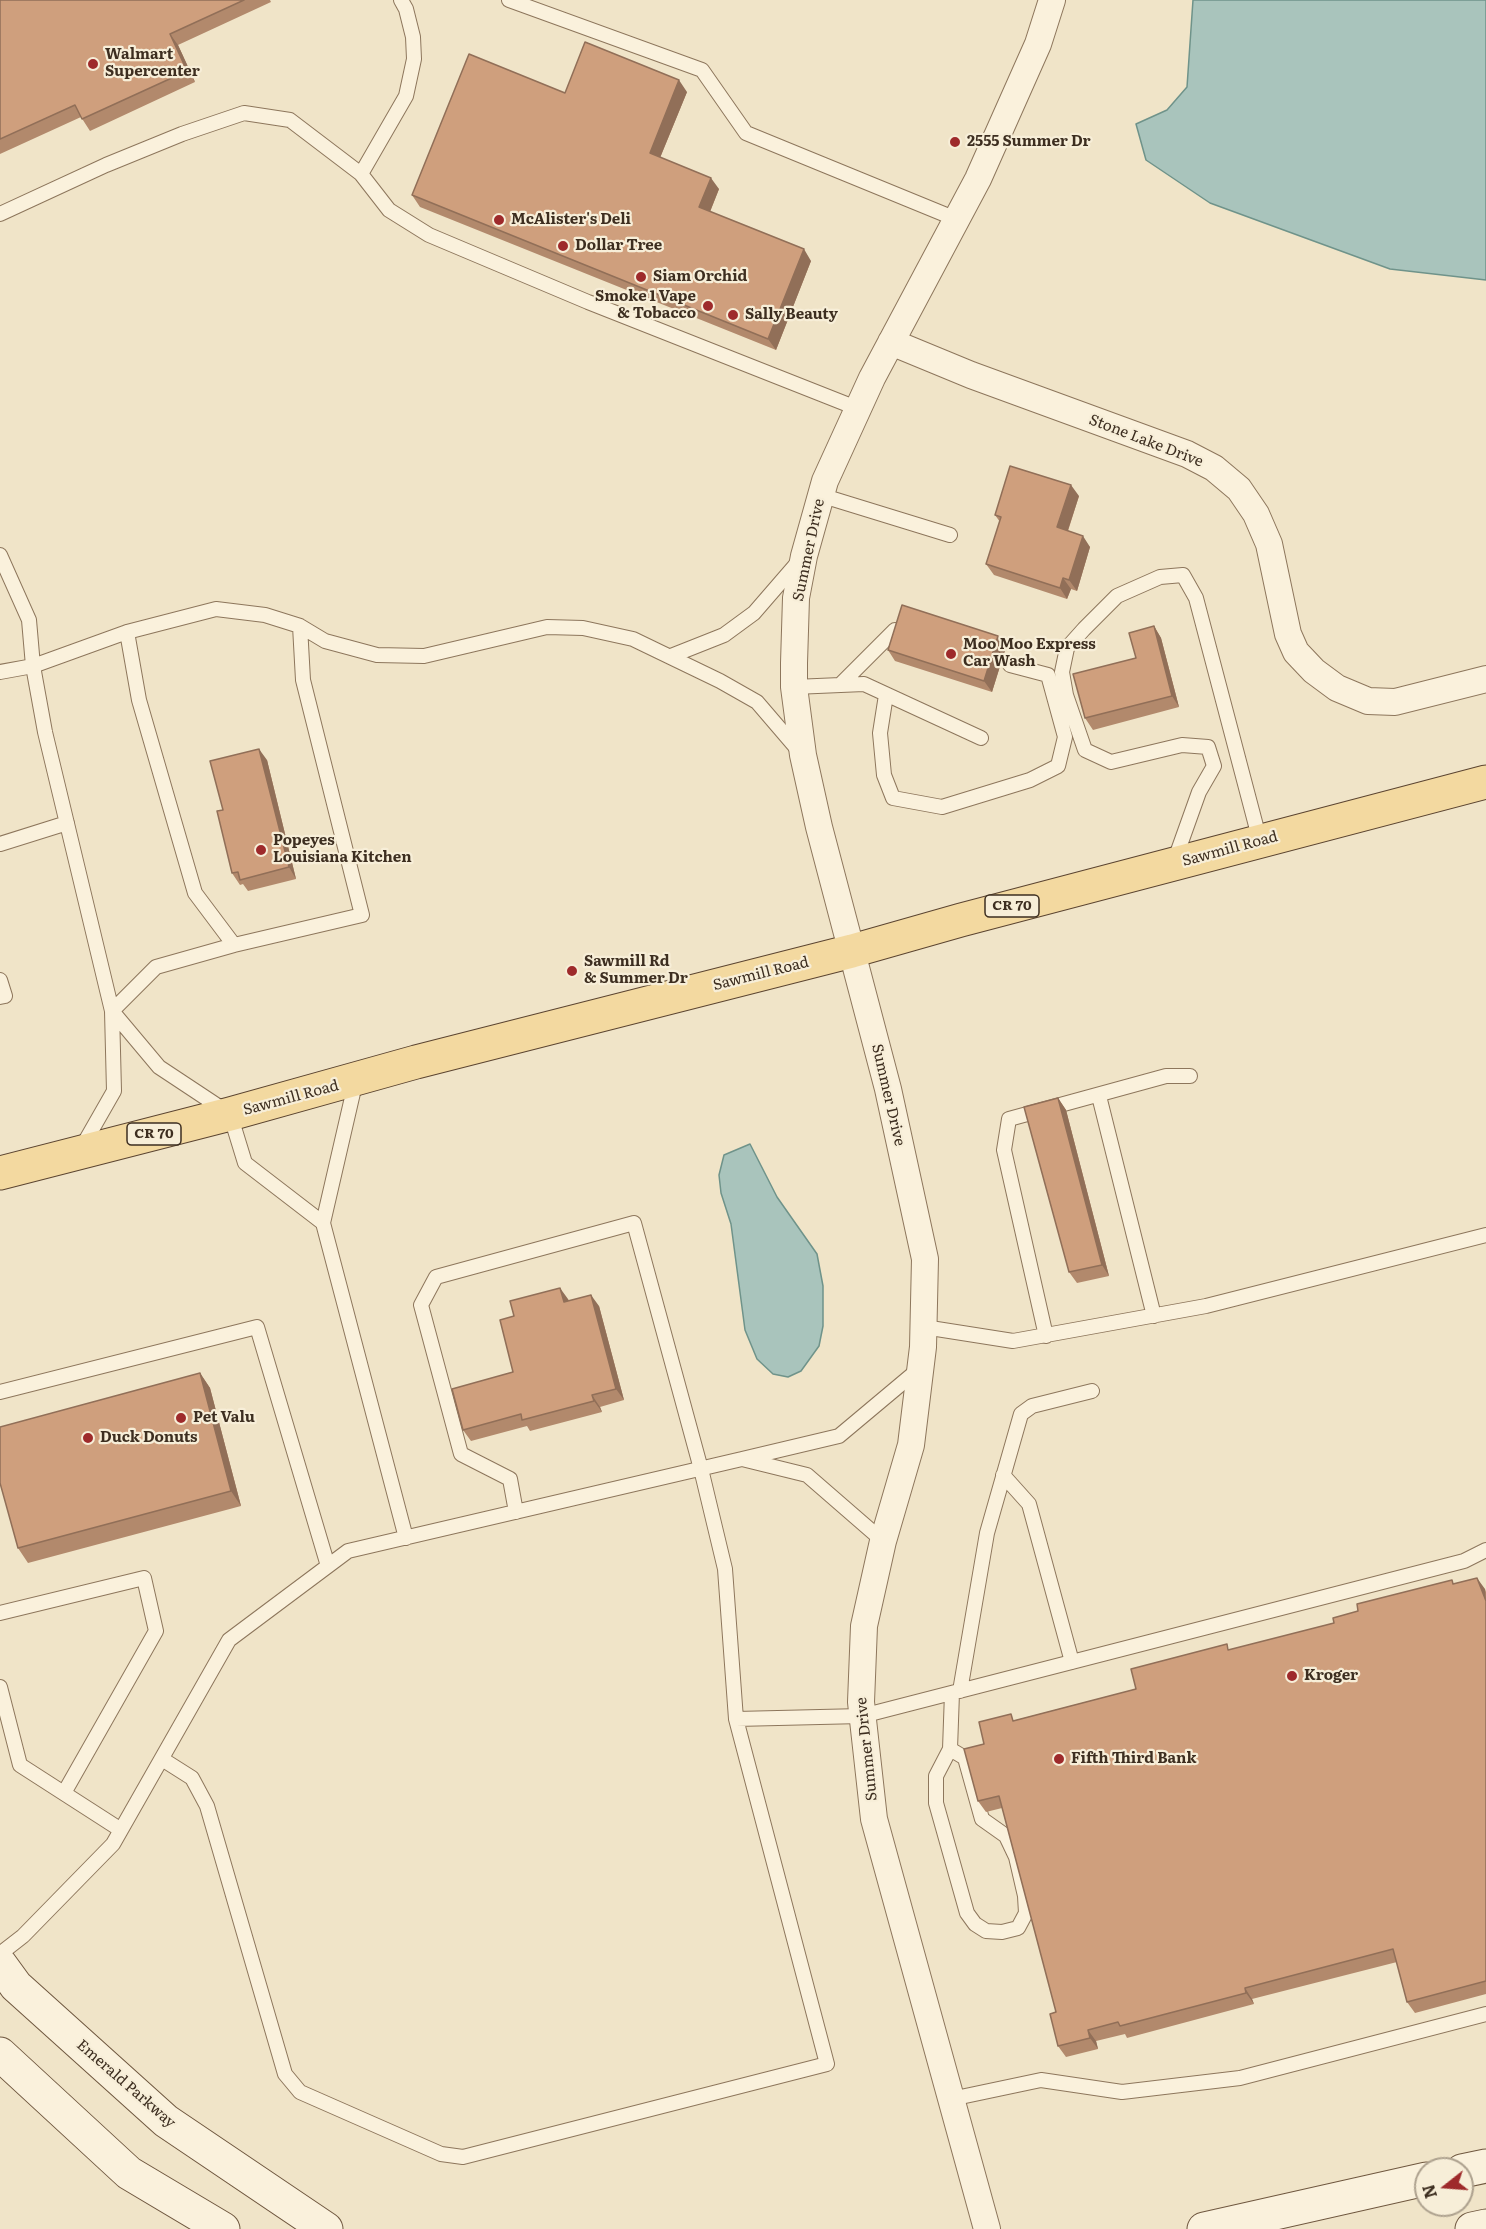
<!DOCTYPE html>
<style>
body{margin:0}
#map{position:relative;width:1486px;height:2229px;overflow:hidden;background:#f0e4c8;font-family:Literata,serif}
canvas{display:block}
.north{position:absolute;left:1414px;top:2157px;width:60px;height:60px;box-sizing:border-box;background:#f7eed8;border:2px solid #ada18e;border-radius:50%;rotate:253deg;font-size:16px;font-weight:700;line-height:24px;text-align:center;color:#3d2e20}
.north::after{content:'';display:block;margin:auto;width:21px;height:27px;background:#9e2a2b;clip-path:polygon(50% 0,100% 100%,50% 72%,0 100%)}
</style>
<div id="map">
<canvas width="1486" height="2229"></canvas>
<div class="north">N</div>
</div>
<script>
const g = document.querySelector('canvas').getContext('2d');
g.lineJoin = 'round';
function paint(path, color) {
  g.fillStyle = color;
  g.fill(path, 'evenodd');
}
function toPath(rows) {
  const path = new Path2D();
  for (const r of rows) {
    path.moveTo(r[0], r[1]);
    for (let i = 2; i < r.length; i += 2) path.lineTo(r[i], r[i + 1]);
  }
  return path;
}
function strokePath(path, color, width, dash) {
  g.strokeStyle = color;
  g.lineWidth = width;
  g.lineCap = dash ? 'butt' : 'round';
  g.setLineDash(dash || []);
  g.stroke(path);
}
function label(font, color, halo, rows, align = 'center') {
  g.font = font + ' Literata,serif';
  g.lineWidth = 4.5;
  g.setLineDash([]);
  g.textBaseline = 'middle';
  g.strokeStyle = halo;
  g.fillStyle = color;
  for (const [text, x, y, turn = 0] of rows) {
    g.save();
    g.translate(x, y);
    g.rotate((+turn || 0) * Math.PI / 180);
    g.textAlign = isNaN(turn) ? turn : align;
    if (halo) g.strokeText(text, 0, 0);
    g.fillText(text, 0, 0);
    g.restore();
  }
}
const water = toPath([
 [1193,0,1486,0,1486,280,1390,269,1210,203,1146,160,1136,124,1167,110,1187,87,1193,0],
 [750,1144,777,1197,817,1254,823,1286,823,1326,819,1346,801,1371,788,1377,773,1374,757,1359,745,1330,731,1224,721,1193,719,1175,724,1155,750,1144]
]);
const lane = toPath([
 [509,0,702,70,746,133,956,219],
 [361,174,406,96,414,59,413,37,406,9,401,0],
 [0,214,106,165,182,134,244,113,290,120,361,174,389,210,429,235,588,302,859,409],
 [820,495,950,535],
 [0,555,29,620,33,666,45,732,112,1011,114,1091,82,1147],
 [127,632,139,700,195,893,234,945,362,915,303,680,300,626],
 [671,656,724,635,754,613,799,561],
 [0,672,33,666,127,632,216,609,265,615,300,626,325,641,377,655,424,656,547,627,583,628,633,639,720,681,757,702,799,751],
 [840,685,895,630],
 [794,687,864,684,981,738],
 [886,695,880,733,884,775,893,798,942,807,1030,780,1058,766,1065,737,1048,675,1010,665],
 [0,844,67,823],
 [1174,862,1199,792,1214,766,1208,747,1182,745,1111,762,1085,750,1066,695,1062,672,1067,648,1084,629,1117,596,1160,577,1183,575,1196,598,1260,841],
 [0,980,5,996,0,997],
 [112,1011,159,1067,230,1114,245,1163,323,1223],
 [112,1011,156,967,234,945],
 [356,1080,323,1223,406,1538],
 [1099,1096,1154,1316],
 [924,1327,1013,1341,1206,1306,1486,1235],
 [1046,1336,1004,1150,1009,1119,1166,1076,1190,1076],
 [0,1392,257,1327,328,1566],
 [1003,1475,1029,1504,1072,1662],
 [516,1512,510,1479,461,1454,421,1305,436,1277,634,1223,701,1469,725,1569,736,1719,862,1716,1464,1561,1486,1550],
 [883,1541,807,1475,742,1459,839,1436,919,1369],
 [0,1613,144,1578,156,1631,64,1793],
 [0,1687,20,1765,121,1830],
 [960,1691,987,1533,1021,1414,1032,1406,1092,1391],
 [950,1749,965,1758,982,1819,1006,1836,1016,1857,1025,1896,1026,1913,1018,1928,1002,1932,986,1931,975,1924,967,1913,936,1803,936,1776,950,1749,952,1693],
 [162,1759,192,1778,207,1806,285,2074,300,2092,441,2154,463,2157,827,2064,736,1719],
 [0,1954,23,1936,113,1844,229,1640,348,1551,742,1459],
 [951,2099,1041,2080,1122,2092,1240,2078,1486,2014]
]);
const street = toPath([
 [891,342,971,375,1187,454,1214,468,1239,489,1256,514,1269,544,1288,634,1296,652,1314,671,1337,688,1368,701,1395,702,1486,679],
 [987,2229,874,1819,861,1702,864,1626,883,1541,911,1445,923,1347,925,1259,888,1089,819,827,803,755,794,687,794,663,796,598,804,556,825,481,872,378,978,179,1038,44,1052,0]
]);
const secondary = toPath([
 [0,1964,16,1986,166,2121,326,2229],
 [0,2054,129,2173,223,2229],
 [1462,2171,1486,2166],
 [1204,2229,1426,2179],
 [1472,2229,1486,2226]
]);
const primary = toPath([
 [0,1173,230,1114,416,1062,852,951,961,920,1486,782]
]);
const wall = toPath([
 [0,0,270,0,271,2,178,45,195,82,90,131,81,117,0,154],
 [687,92,660,158,719,189,710,212,811,261,776,350,420,207,412,195,565,93],
 [1079,496,1068,531,1090,547,1077,591,1071,589,1067,599,994,575,986,564,1000,522,995,515],
 [1154,626,1161,638,1179,707,1093,730,1085,718,1136,658],
 [998,636,1006,647,992,692,895,661,888,650],
 [267,760,296,879,248,891,243,884,240,885,232,873,223,810],
 [1058,1098,1066,1110,1109,1276,1077,1283,1069,1272],
 [568,1299,569,1301,599,1306,624,1400,600,1407,602,1412,530,1431,527,1426,471,1441,463,1430,513,1372,514,1316],
 [200,1373,210,1388,241,1506,28,1563,18,1548],
 [1455,1583,1485,1589,1486,1592,1486,1994,1415,2013,1407,2002,1397,1962,1252,1999,1254,2004,1127,2038,1125,2034,1096,2041,1098,2049,1066,2057,1058,2046,1056,2012,1002,1808,986,1812,978,1801,984,1744,1016,1720,1136,1689,1231,1650,1334,1623,1358,1611]
]);
const shadedWall = toPath([
 [170,34,178,45,195,82,187,71],
 [679,80,687,92,657,165,650,153],
 [711,178,719,189,707,219,699,207],
 [804,249,811,261,776,350,768,339],
 [1071,485,1079,496,1065,539,1057,527],
 [1083,536,1090,547,1077,591,1069,580],
 [1063,578,1071,589,1067,599,1060,588],
 [1154,626,1161,638,1179,707,1172,696],
 [998,636,1006,647,992,692,984,681],
 [259,749,267,760,296,879,289,867],
 [1058,1098,1066,1110,1109,1276,1102,1265],
 [560,1288,568,1299,572,1313,564,1302],
 [591,1295,599,1306,624,1400,616,1389],
 [200,1373,210,1388,241,1506,231,1491],
 [592,1395,600,1407,602,1412,594,1401],
 [1477,1578,1485,1589,1486,1602],
 [1245,1988,1252,1999,1254,2004,1246,1993],
 [1088,2030,1096,2041,1098,2049,1090,2038]
]);
const building = toPath([
 [0,0,244,0,170,34,187,71,82,119,75,105,0,139,0,0],
 [585,42,679,80,650,153,711,178,699,207,804,249,768,339,412,195,469,54,565,93,585,42],
 [1010,466,1071,485,1057,527,1083,536,1069,580,1063,578,1060,588,986,564,1001,517,995,515,1010,466],
 [902,605,998,636,984,681,888,650,902,605],
 [1154,626,1172,696,1085,718,1073,674,1136,658,1129,633,1154,626],
 [259,749,289,867,240,880,238,872,232,873,217,811,223,810,210,761,259,749],
 [1058,1098,1102,1265,1069,1272,1024,1107,1058,1098],
 [560,1288,564,1302,591,1295,616,1389,592,1395,594,1401,522,1420,521,1414,463,1430,452,1389,513,1372,500,1320,514,1316,510,1301,560,1288],
 [200,1373,231,1491,18,1548,0,1483,0,1427,200,1373],
 [1477,1578,1486,1601,1486,1981,1407,2002,1393,1949,1245,1988,1246,1993,1120,2026,1118,2022,1088,2030,1090,2038,1058,2046,1050,2014,1056,2012,999,1796,978,1801,964,1749,984,1744,979,1722,1011,1714,1013,1721,1136,1689,1131,1669,1227,1644,1228,1650,1334,1623,1333,1618,1358,1611,1357,1604,1452,1580,1453,1584,1477,1578]
]);
const markers = [
 [93,64,6,"#9e2a2b"],
 [955,142,6,"#9e2a2b"],
 [499,220,6,"#9e2a2b"],
 [563,246,6,"#9e2a2b"],
 [641,277,6,"#9e2a2b"],
 [708,306,6,"#9e2a2b"],
 [733,315,6,"#9e2a2b"],
 [951,654,6,"#9e2a2b"],
 [261,850,6,"#9e2a2b"],
 [572,971,6,"#9e2a2b"],
 [181,1418,6,"#9e2a2b"],
 [88,1438,6,"#9e2a2b"],
 [1292,1676,6,"#9e2a2b"],
 [1059,1759,6,"#9e2a2b"]
];
const shields = [
 [1012,906,54],
 [154,1134,54]
];
const shieldNames = [
 ["CR 70",1012,906],
 ["CR 70",154,1134]
];
const poiNames = [
 ["Walmart",105,55],
 ["Supercenter",105,72],
 ["2555 Summer Dr",967,142],
 ["McAlister's Deli",511,220],
 ["Dollar Tree",575,246],
 ["Siam Orchid",653,277],
 ["Smoke 1 Vape",696,297,"right"],
 ["& Tobacco",696,314,"right"],
 ["Sally Beauty",745,315],
 ["Moo Moo Express",963,645],
 ["Car Wash",963,662],
 ["Popeyes",273,841],
 ["Louisiana Kitchen",273,858],
 ["Sawmill Rd",584,962],
 ["& Summer Dr",584,979],
 ["Pet Valu",193,1418],
 ["Duck Donuts",100,1438],
 ["Kroger",1304,1676],
 ["Fifth Third Bank",1071,1759]
];
const streetNames = [
 ["Stone Lake Drive",1146,441,21],
 ["Summer Drive",809,550,-78],
 ["Sawmill Road",1230,849,-15],
 ["Sawmill Road",761,974,-14],
 ["Summer Drive",888,1095,77],
 ["Sawmill Road",291,1098,-15],
 ["Summer Drive",867,1749,-96],
 ["Emerald Parkway",126,2084,41]
];
paint(water, '#a9c4bc');
strokePath(water, '#6f938a', 1.5);
strokePath(lane, '#8d765c', 16);
strokePath(street, '#8d765c', 28);
strokePath(secondary, '#6f573f', 35);
strokePath(primary, '#5b4430', 35);
strokePath(lane, '#faf1dc', 14);
strokePath(street, '#faf1dc', 26);
strokePath(secondary, '#faf1dc', 33);
strokePath(primary, '#f3d9a0', 33);
paint(wall, '#b2896c');
paint(shadedWall, '#916f58');
paint(building, '#cf9f7d');
strokePath(building, '#916f58', 1.5);
for (const [x, y, r, color] of markers) {
  const dot = new Path2D();
  dot.arc(x, y, r, 0, 2 * Math.PI);
  g.fillStyle = color;
  g.fill(dot);
  strokePath(dot, '#f7eed8', 2);
}
for (const [x, y, w] of shields) {
  const box = new Path2D();
  box.roundRect(x - w / 2, y - 11, w, 22, 4.5);
  g.fillStyle = '#f7eed8';
  g.fill(box);
  strokePath(box, '#3d2e20', 1.5);
}
label('bold 14px', '#3d2e20', null, shieldNames);
label('bold 15px', '#3d2e20', '#f7eed8', poiNames, 'left');
label('15px', '#3d2e20', '#f7eed8', streetNames);
</script>
